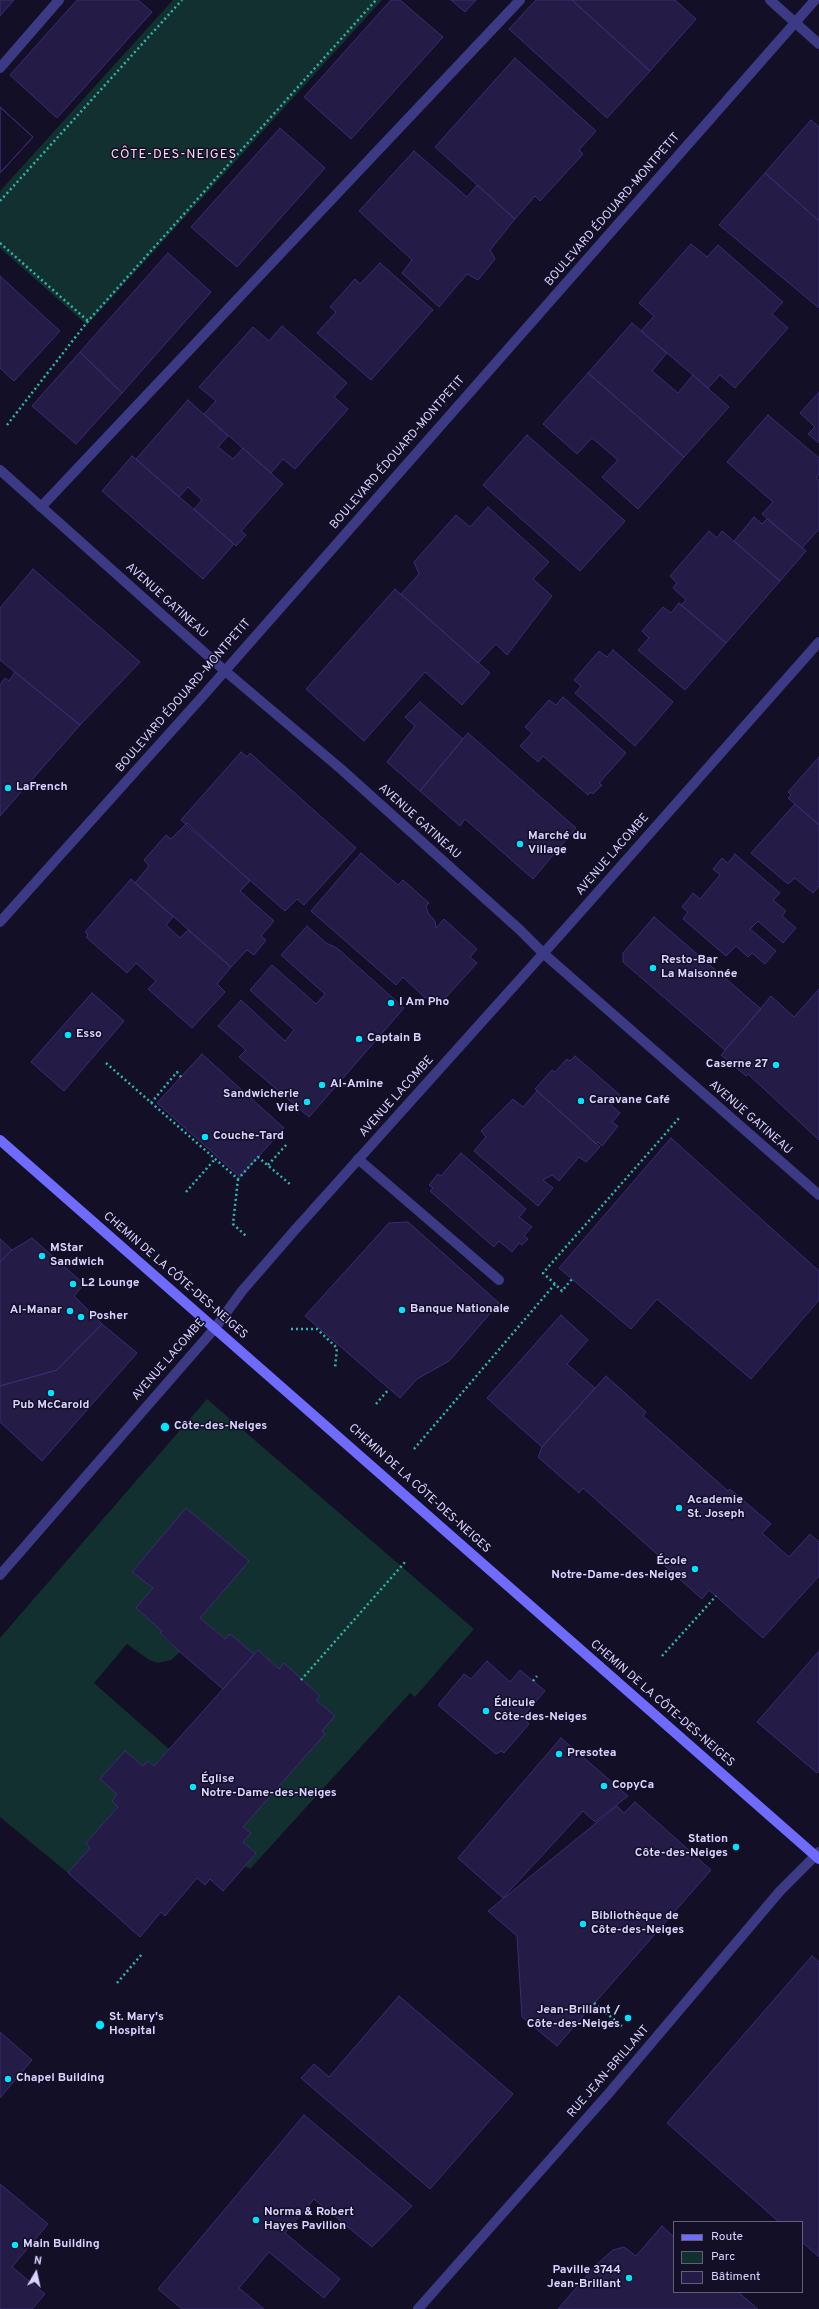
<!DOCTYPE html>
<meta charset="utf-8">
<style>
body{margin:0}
#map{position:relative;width:819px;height:2309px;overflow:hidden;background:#130f26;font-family:Overpass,sans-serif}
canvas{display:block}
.legend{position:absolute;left:673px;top:2221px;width:130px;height:72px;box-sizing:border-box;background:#130f26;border:1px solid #625e7d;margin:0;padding:5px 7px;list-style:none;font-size:12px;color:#d9d4ff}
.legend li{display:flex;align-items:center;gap:8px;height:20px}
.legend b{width:20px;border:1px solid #625e7d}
.north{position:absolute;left:16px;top:2253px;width:40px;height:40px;-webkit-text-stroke:3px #130f26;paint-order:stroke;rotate:9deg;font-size:11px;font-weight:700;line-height:16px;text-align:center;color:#d9d4ff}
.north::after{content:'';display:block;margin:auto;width:14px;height:18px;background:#d9d4ff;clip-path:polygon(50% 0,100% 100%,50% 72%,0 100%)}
</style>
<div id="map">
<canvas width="819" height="2309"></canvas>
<ul class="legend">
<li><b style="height:5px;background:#6f6bff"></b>Route</li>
<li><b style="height:11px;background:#12302f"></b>Parc</li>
<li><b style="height:11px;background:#241b47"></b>Bâtiment</li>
</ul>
<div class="north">N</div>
</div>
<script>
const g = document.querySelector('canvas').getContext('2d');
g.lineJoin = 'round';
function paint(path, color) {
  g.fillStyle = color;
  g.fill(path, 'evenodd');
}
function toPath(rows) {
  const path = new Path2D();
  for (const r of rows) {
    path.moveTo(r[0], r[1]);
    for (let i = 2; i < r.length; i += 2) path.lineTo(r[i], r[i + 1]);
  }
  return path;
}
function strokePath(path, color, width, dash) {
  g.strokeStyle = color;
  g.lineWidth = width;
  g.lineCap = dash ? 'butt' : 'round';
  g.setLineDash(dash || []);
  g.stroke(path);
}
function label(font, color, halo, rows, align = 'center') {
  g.font = font + ' Overpass,sans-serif';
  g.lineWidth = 3;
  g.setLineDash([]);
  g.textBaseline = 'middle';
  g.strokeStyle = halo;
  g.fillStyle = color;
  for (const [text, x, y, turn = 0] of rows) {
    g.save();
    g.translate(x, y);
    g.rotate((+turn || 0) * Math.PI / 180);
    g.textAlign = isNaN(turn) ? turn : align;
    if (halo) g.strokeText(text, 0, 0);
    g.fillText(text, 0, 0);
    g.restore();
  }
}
const green = toPath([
 [173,0,382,0,87,325,0,248,0,191],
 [207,1399,474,1629,415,1697,410,1693,250,1869,245,1866,256,1853,243,1842,251,1833,243,1827,325,1734,322,1731,316,1700,320,1696,301,1680,279,1669,258,1650,254,1654,225,1639,200,1618,249,1561,186,1508,132,1572,153,1588,136,1608,162,1631,160,1634,180,1652,171,1660,158,1663,149,1660,127,1644,94,1683,169,1749,154,1766,148,1761,143,1766,125,1751,100,1779,117,1794,112,1801,118,1807,86,1843,90,1848,68,1873,0,1817,0,1638]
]);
const building = toPath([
 [0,0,14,0,0,16,0,0],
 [77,0,138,0,152,12,57,118,10,75,77,0],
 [391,0,400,0,443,37,351,139,304,97,391,0],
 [451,0,476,0,465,12,451,0],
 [536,0,572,0,650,71,607,118,509,29,536,0],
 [572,0,675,0,696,19,650,71,572,0],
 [515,58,596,131,579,150,583,154,540,201,535,196,515,219,435,147,515,58],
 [0,107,33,137,0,173,0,107],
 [0,107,33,137,0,173,0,107],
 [811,120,819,127,819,221,765,173,811,120],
 [280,128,325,168,237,267,191,227,280,128],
 [414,151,467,197,477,185,515,219,490,250,495,259,478,280,467,274,439,307,402,273,412,260,359,211,414,151],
 [765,173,819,221,819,308,719,225,765,173],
 [691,244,707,257,718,245,783,302,772,314,788,328,735,388,720,375,708,388,641,331,654,316,639,303,691,244],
 [168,253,211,292,122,393,80,352,168,253],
 [380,263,433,310,371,380,317,333,336,312,330,307,355,279,360,284,380,263],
 [0,276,60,331,14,381,0,368,0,276],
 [632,323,667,353,652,371,678,393,693,375,729,407,684,457,588,373,632,323],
 [282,326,347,383,334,397,348,409,295,469,283,459,271,473,204,414,216,401,199,387,253,327,269,341,282,326],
 [80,352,122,393,76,444,32,406,80,352],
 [588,373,684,457,638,509,602,477,618,460,592,438,577,454,543,424,588,373],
 [819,392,819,443,808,434,815,427,800,413,819,392],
 [188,400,228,436,218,447,233,459,243,448,283,484,241,531,246,535,236,546,194,509,202,500,188,487,179,497,136,459,188,400],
 [768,415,819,458,819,474,816,478,819,480,819,529,802,548,762,514,773,502,727,462,768,415],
 [527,435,625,521,580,571,483,485,527,435],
 [132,456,234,544,203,579,102,491,132,456],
 [488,507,549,562,533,579,552,596,507,655,496,644,478,663,401,594,419,574,414,562,456,515,470,527,488,507],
 [754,517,762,524,767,519,806,551,780,581,734,541,754,517],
 [709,531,717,538,722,531,780,581,726,643,681,605,686,600,673,588,677,583,670,576,709,531],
 [33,569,140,662,80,725,0,660,0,608,33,569],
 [395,589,490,673,462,705,425,672,364,741,306,689,395,589],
 [679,603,726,643,685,690,638,650,649,638,642,631,663,607,671,613,679,603],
 [613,650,673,702,635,746,575,693,581,686,574,680,599,651,607,657,613,650],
 [15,672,80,725,0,816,0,685,5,678,9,681,15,672],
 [563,697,626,753,599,783,602,785,593,794,590,792,588,795,543,756,538,762,520,746,532,733,525,727,549,700,556,705,563,697],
 [420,702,463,739,420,791,387,762,415,726,405,717,420,702],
 [468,733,576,828,533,879,465,819,460,826,420,791,468,733],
 [241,752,247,757,250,753,356,848,304,905,297,899,285,911,181,820,241,752],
 [819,757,819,825,788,798,791,795,788,792,819,757],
 [795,804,819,825,819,886,813,893,795,878,788,884,751,853,795,804],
 [187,823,250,881,240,891,274,921,261,936,266,940,254,955,247,950,231,967,135,883,149,866,144,860,166,835,171,839,187,823],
 [361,853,398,885,403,880,429,903,426,906,428,913,435,921,436,928,444,919,477,949,470,957,477,963,438,1006,428,996,425,998,403,977,396,985,311,911,361,853],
 [735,854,780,893,773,900,786,911,782,916,796,928,783,943,758,921,750,929,776,951,765,964,752,953,748,957,736,946,726,956,683,919,688,912,682,907,693,893,700,899,720,875,713,869,722,858,728,863,735,854],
 [131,879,173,917,166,925,180,938,188,930,231,967,217,984,225,992,192,1028,148,989,156,981,136,963,127,973,86,937,88,935,85,932,131,879],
 [654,917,761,1009,725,1050,623,962,623,953,654,917],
 [307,926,326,943,337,948,404,1008,309,1117,239,1057,246,1050,218,1026,241,1000,285,1041,294,1030,250,990,272,965,316,1004,325,994,281,955,307,926],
 [819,989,819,1140,748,1074,746,1076,721,1055,771,996,794,1017,819,989],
 [92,993,124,1021,64,1091,31,1062,92,993],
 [202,1054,284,1128,240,1177,157,1103,202,1054],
 [575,1056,620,1095,611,1105,620,1113,612,1122,618,1126,602,1146,598,1142,596,1144,535,1089,552,1070,555,1072,567,1059,570,1061,575,1056],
 [537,1091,600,1147,586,1162,579,1157,559,1181,552,1175,543,1180,553,1188,538,1206,474,1151,486,1137,481,1131,513,1099,523,1107,537,1091],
 [671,1138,819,1271,819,1300,751,1379,657,1299,631,1329,559,1268,671,1138],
 [461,1153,526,1209,519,1217,532,1227,524,1236,528,1239,522,1245,519,1243,512,1252,499,1241,494,1247,430,1191,433,1188,429,1185,438,1174,441,1176,461,1153],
 [408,1222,499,1303,449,1361,417,1379,400,1398,305,1316,389,1223,408,1222],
 [32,1238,84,1284,74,1296,102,1324,57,1370,0,1386,0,1262,12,1250,32,1238],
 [0,1239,12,1250,0,1262,0,1239],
 [561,1315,588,1340,567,1364,595,1388,542,1447,487,1398,561,1315],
 [102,1324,137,1353,42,1461,0,1422,0,1386,57,1370,102,1324],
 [606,1376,646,1412,643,1416,728,1491,730,1489,771,1524,762,1533,789,1557,810,1534,819,1542,819,1576,763,1638,709,1590,702,1599,665,1566,667,1563,583,1488,579,1493,538,1457,542,1447,606,1376],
 [186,1508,249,1561,200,1618,225,1639,230,1634,254,1654,223,1689,180,1652,160,1633,162,1631,136,1608,153,1588,132,1572,186,1508],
 [258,1650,279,1669,284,1663,320,1696,316,1700,335,1716,322,1731,325,1734,243,1827,251,1833,243,1842,256,1853,245,1866,223,1891,210,1879,205,1885,197,1878,165,1916,161,1912,140,1937,68,1873,90,1848,86,1843,118,1807,112,1801,117,1794,100,1779,125,1751,143,1766,148,1761,154,1766,258,1650],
 [819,1651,819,1771,817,1773,757,1722,819,1651],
 [487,1661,510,1682,520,1670,545,1691,522,1717,529,1724,504,1753,501,1751,496,1754,438,1705,464,1674,471,1679,487,1661],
 [561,1738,628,1796,595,1822,583,1811,503,1898,458,1858,561,1738],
 [635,1802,711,1870,557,2046,522,2017,517,1936,488,1911,617,1806,624,1813,635,1802],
 [812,1956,819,1962,819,2257,802,2242,802,2222,779,2222,667,2123,812,1956],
 [399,1996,513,2094,430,2189,301,2078,314,2064,329,2077,399,1996],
 [0,2032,32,2060,0,2098,0,2032],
 [304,2115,412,2206,372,2247,314,2199,285,2233,340,2279,324,2298,269,2252,239,2288,264,2309,182,2309,158,2289,304,2115],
 [0,2184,48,2224,12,2267,45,2294,32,2309,0,2309,0,2184],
 [662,2226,674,2237,674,2292,738,2292,758,2309,558,2309,596,2265,613,2250,624,2247,636,2256,662,2226]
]);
const path = toPath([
 [0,201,182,0],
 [0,243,88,321],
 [7,425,88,321,376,0],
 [106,1063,238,1179,258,1157,291,1185],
 [151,1103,177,1072,181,1077],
 [268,1165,287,1144],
 [238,1179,233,1224,246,1236],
 [186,1192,215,1159],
 [555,1284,543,1273,680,1117],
 [291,1329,317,1329,337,1348,335,1368],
 [376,1404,389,1389],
 [414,1449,555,1284,562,1291,572,1279],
 [662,1656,716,1596],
 [301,1680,406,1561],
 [533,1681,537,1676],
 [117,1983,142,1954],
 [594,2003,622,2026]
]);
const service = toPath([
 [0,68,59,0],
 [41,507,520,0],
 [358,1159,499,1280]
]);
const minor = toPath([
 [0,470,224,670,341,769,520,930,543,953,819,1195],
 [0,1575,215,1328,242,1291,294,1231,567,927,819,642],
 [418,2309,609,2093,780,1891,819,1852]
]);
const tertiary = toPath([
 [770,0,819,44],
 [0,922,202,697,815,0]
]);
const secondary = toPath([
 [0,1140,819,1859]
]);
const markers = [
 [8,788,4,"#00e5ff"],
 [520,844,4,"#00e5ff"],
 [653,968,4,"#00e5ff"],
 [391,1003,4,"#00e5ff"],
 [68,1035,4,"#00e5ff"],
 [359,1039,4,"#00e5ff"],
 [776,1065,4,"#00e5ff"],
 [322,1085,4,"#00e5ff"],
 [581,1101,4,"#00e5ff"],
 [307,1102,4,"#00e5ff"],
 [205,1137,4,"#00e5ff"],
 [42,1256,4,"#00e5ff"],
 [73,1284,4,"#00e5ff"],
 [402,1310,4,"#00e5ff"],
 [70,1311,4,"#00e5ff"],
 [81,1317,4,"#00e5ff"],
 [51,1393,4,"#00e5ff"],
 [165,1427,5,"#00e5ff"],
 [679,1508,4,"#00e5ff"],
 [695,1569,4,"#00e5ff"],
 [486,1711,4,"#00e5ff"],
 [559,1754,4,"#00e5ff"],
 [604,1786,4,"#00e5ff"],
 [193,1787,4,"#00e5ff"],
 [736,1847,4,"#00e5ff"],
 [583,1924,4,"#00e5ff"],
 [628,2018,4,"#00e5ff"],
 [100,2025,5,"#00e5ff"],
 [8,2079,4,"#00e5ff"],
 [256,2220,4,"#00e5ff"],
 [15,2245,4,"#00e5ff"],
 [629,2278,4,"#00e5ff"]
];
const streetNames = [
 ["BOULEVARD ÉDOUARD-MONTPETIT",613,210,-49],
 ["BOULEVARD ÉDOUARD-MONTPETIT",398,453,-49],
 ["AVENUE GATINEAU",166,601,42],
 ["BOULEVARD ÉDOUARD-MONTPETIT",184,696,-49],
 ["AVENUE GATINEAU",419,822,42],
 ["AVENUE LACOMBE",613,855,-49],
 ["AVENUE LACOMBE",397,1097,-48],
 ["AVENUE GATINEAU",750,1118,41],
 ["CHEMIN DE LA CÔTE-DES-NEIGES",175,1276,41],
 ["AVENUE LACOMBE",169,1360,-49],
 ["CHEMIN DE LA CÔTE-DES-NEIGES",419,1489,42],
 ["CHEMIN DE LA CÔTE-DES-NEIGES",662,1704,41],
 ["RUE JEAN-BRILLANT",609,2072,-49]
];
const poiNames = [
 ["LaFrench",16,788],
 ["Marché du",528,837],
 ["Village",528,851],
 ["Resto-Bar",661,961],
 ["La Maisonnée",661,975],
 ["I Am Pho",399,1003],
 ["Esso",76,1035],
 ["Captain B",367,1039],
 ["Caserne 27",768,1065,"right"],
 ["Al-Amine",330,1085],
 ["Sandwicherie",299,1095,"right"],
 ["Viet",299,1109,"right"],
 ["Caravane Café",589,1101],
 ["Couche-Tard",213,1137],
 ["MStar",50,1249],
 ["Sandwich",50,1263],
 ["L2 Lounge",81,1284],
 ["Banque Nationale",410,1310],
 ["Al-Manar",62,1311,"right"],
 ["Posher",89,1317],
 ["Pub McCarold",51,1406,"center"],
 ["Côte-des-Neiges",174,1427],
 ["Academie",687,1501],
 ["St. Joseph",687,1515],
 ["École",687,1562,"right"],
 ["Notre-Dame-des-Neiges",687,1576,"right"],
 ["Édicule",494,1704],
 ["Côte-des-Neiges",494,1718],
 ["Presotea",567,1754],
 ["Église",201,1780],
 ["Notre-Dame-des-Neiges",201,1794],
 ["CopyCa",612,1786],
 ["Station",728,1840,"right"],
 ["Côte-des-Neiges",728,1854,"right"],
 ["Bibliothèque de",591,1917],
 ["Côte-des-Neiges",591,1931],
 ["Jean-Brillant /",620,2011,"right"],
 ["Côte-des-Neiges",620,2025,"right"],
 ["St. Mary's",109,2018],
 ["Hospital",109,2032],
 ["Chapel Building",16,2079],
 ["Norma & Robert",264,2213],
 ["Hayes Pavilion",264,2227],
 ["Main Building",23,2245],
 ["Paville 3744",621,2271,"right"],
 ["Jean-Brillant",621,2285,"right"]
];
const neighbourhoodNames = [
 ["CÔTE-DES-NEIGES",174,155]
];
paint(green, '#12302f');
paint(building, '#241b47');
strokePath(building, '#3b2d73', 1);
strokePath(path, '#2fb8b0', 2.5, [2, 3]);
strokePath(service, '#3d3a85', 10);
strokePath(minor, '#3d3a85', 10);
strokePath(tertiary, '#3d3a85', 10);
strokePath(secondary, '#6f6bff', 10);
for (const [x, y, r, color] of markers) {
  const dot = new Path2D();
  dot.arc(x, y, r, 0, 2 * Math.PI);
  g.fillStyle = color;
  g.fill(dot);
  strokePath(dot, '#130f26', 1.5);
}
label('12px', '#d9d4ff', '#130f26', streetNames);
label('bold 12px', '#d9d4ff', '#130f26', poiNames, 'left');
g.letterSpacing = '1px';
label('13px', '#ffd6f0', '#130f26', neighbourhoodNames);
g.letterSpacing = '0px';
</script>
